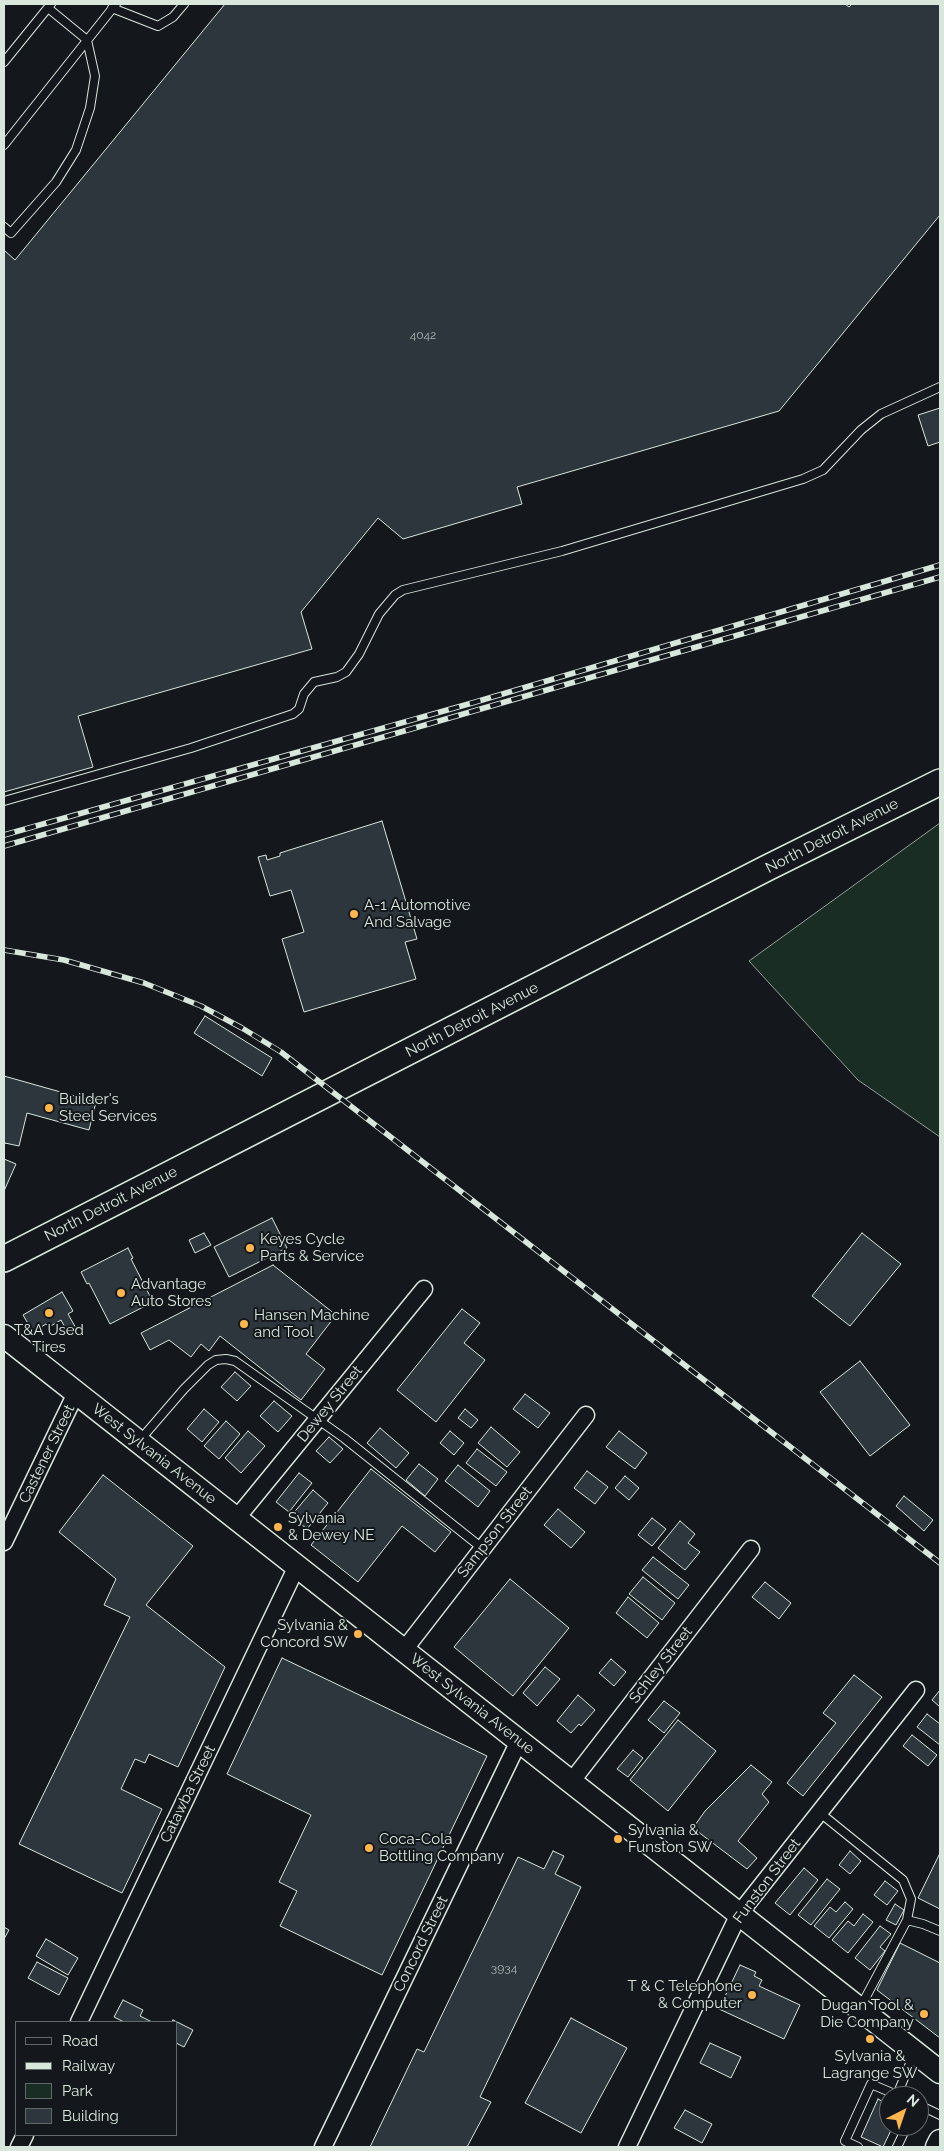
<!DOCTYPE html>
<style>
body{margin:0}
#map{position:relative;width:944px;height:2151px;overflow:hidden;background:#14181c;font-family:Raleway,sans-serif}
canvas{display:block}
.frame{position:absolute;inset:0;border:5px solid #d8e6dc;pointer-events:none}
.legend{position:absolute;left:15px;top:2021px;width:162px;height:115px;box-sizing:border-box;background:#14181c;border:1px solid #626a69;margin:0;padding:6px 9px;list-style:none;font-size:15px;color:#d8e6dc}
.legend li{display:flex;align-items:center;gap:10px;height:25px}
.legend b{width:25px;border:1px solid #626a69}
.north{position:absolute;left:879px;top:2086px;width:50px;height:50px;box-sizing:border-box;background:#14181c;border:1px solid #626a69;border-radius:50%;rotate:41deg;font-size:14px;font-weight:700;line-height:20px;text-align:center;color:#d8e6dc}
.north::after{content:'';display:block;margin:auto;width:18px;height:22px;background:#ffb74d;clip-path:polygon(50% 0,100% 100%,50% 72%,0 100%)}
</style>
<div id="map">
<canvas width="944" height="2151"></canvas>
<div class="frame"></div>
<ul class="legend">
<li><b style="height:6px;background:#14181c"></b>Road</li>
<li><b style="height:6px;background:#d8e6dc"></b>Railway</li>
<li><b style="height:14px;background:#1a2d24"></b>Park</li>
<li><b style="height:14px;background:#2c363c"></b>Building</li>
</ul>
<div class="north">N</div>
</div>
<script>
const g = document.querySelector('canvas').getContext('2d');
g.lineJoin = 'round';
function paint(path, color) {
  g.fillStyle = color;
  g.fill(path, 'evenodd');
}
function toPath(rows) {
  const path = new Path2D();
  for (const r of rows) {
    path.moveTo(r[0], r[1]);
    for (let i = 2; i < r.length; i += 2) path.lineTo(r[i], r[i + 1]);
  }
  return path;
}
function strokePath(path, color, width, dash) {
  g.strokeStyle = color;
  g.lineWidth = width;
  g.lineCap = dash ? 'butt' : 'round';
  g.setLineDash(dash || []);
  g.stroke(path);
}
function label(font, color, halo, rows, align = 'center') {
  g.font = font + ' Raleway,sans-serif';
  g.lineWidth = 4;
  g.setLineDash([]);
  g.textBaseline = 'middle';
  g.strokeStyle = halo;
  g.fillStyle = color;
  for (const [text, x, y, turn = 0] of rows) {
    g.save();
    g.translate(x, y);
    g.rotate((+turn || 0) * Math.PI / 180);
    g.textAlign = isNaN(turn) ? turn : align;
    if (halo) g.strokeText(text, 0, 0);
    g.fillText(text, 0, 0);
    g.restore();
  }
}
const green = toPath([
 [940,823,940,1137,858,1080,749,961,940,823]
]);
const building = toPath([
 [225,4,845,4,849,7,852,4,940,4,940,215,779,411,517,487,522,504,403,539,378,518,301,612,312,649,78,716,93,767,4,792,4,250,15,260,225,4],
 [940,408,940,442,928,446,918,415,940,408],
 [382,821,417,939,405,942,416,979,304,1012,282,939,304,932,291,890,270,896,258,857,266,855,267,860,280,856,280,853,382,821],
 [205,1016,272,1058,262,1076,194,1033,205,1016],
 [4,1076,96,1102,89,1130,27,1113,19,1146,5,1143,4,1146,4,1076],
 [4,1159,16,1164,4,1191,4,1159],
 [272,1218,287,1248,229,1277,214,1247,272,1218],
 [204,1233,211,1245,195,1253,189,1240,204,1233],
 [862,1233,901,1264,850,1326,812,1296,862,1233],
 [128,1248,133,1258,131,1259,153,1302,110,1324,89,1283,87,1284,81,1272,128,1248],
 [273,1265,336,1315,306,1354,325,1369,301,1400,220,1336,209,1351,201,1344,191,1357,169,1340,150,1350,141,1333,273,1265],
 [62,1292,73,1311,68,1314,77,1330,69,1335,61,1320,49,1327,46,1324,33,1332,23,1315,62,1292],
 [462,1309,480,1323,464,1343,485,1360,436,1422,397,1390,462,1309],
 [860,1361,910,1425,870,1456,820,1392,860,1361],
 [235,1372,251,1386,237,1401,221,1387,235,1372],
 [525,1394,550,1413,538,1428,513,1409,525,1394],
 [274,1401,292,1416,278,1432,260,1416,274,1401],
 [204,1409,219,1422,202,1442,187,1429,204,1409],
 [465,1409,478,1420,471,1428,458,1418,465,1409],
 [226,1421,240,1434,219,1459,204,1446,226,1421],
 [491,1427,520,1452,507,1467,478,1443,491,1427],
 [380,1428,409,1453,396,1468,367,1443,380,1428],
 [248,1431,265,1446,241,1473,225,1458,248,1431],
 [450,1431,464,1443,454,1455,440,1443,450,1431],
 [619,1431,647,1453,635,1469,606,1447,619,1431],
 [329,1437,343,1449,330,1463,316,1451,329,1437],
 [477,1449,507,1472,496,1486,466,1463,477,1449],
 [419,1464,438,1479,425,1496,406,1480,419,1464],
 [458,1465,490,1491,478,1507,445,1481,458,1465],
 [371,1469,451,1532,435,1552,402,1526,358,1582,311,1545,371,1469],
 [587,1471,608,1487,595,1504,574,1488,587,1471],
 [299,1473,312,1483,289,1512,276,1502,299,1473],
 [103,1475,193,1546,146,1605,225,1667,178,1767,149,1754,145,1763,135,1759,121,1789,162,1809,122,1893,19,1844,130,1617,104,1605,116,1579,59,1532,103,1475],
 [625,1476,639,1488,629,1500,615,1488,625,1476],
 [313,1490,328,1503,307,1529,291,1516,313,1490],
 [904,1496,933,1520,924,1531,896,1506,904,1496],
 [558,1509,585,1532,571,1548,544,1525,558,1509],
 [652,1518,666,1529,652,1546,638,1535,652,1518],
 [680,1521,695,1534,688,1543,700,1552,685,1570,658,1548,680,1521],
 [653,1557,689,1585,678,1599,642,1570,653,1557],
 [643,1577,675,1603,662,1620,629,1594,643,1577],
 [510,1579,569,1628,513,1696,454,1647,510,1579],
 [765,1582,791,1603,779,1619,752,1597,765,1582],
 [628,1597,659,1623,647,1638,616,1613,628,1597],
 [282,1658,487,1756,382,1975,280,1926,297,1891,279,1882,311,1815,227,1774,282,1658],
 [611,1659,626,1672,614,1686,599,1673,611,1659],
 [545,1667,560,1679,537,1706,523,1693,545,1667],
 [854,1675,882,1697,803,1796,787,1783,836,1723,823,1713,854,1675],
 [940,1690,940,1707,932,1700,940,1690],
 [578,1695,595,1710,581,1726,579,1724,571,1733,557,1721,578,1695],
 [664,1701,680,1713,664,1733,648,1720,664,1701],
 [927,1714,940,1724,940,1745,917,1727,927,1714],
 [678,1720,716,1751,668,1811,630,1780,678,1720],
 [912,1735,937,1755,928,1766,903,1746,912,1735],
 [633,1750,643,1758,628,1777,617,1769,633,1750],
 [751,1765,772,1782,762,1794,769,1802,738,1841,757,1858,747,1869,693,1828,705,1811,751,1765],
 [553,1851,564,1856,555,1874,581,1887,480,2097,491,2102,467,2147,370,2147,417,2049,424,2052,518,1857,544,1869,553,1851],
 [850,1851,861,1861,850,1874,839,1865,850,1851],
 [940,1853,940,1909,918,1898,940,1853],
 [804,1868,818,1880,790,1915,775,1903,804,1868],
 [827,1879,840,1889,811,1925,798,1915,827,1879],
 [885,1881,898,1891,887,1905,874,1895,885,1881],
 [845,1902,853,1909,829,1938,814,1926,830,1907,836,1912,845,1902],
 [895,1904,904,1910,896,1925,886,1920,895,1904],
 [863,1914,873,1922,848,1953,832,1940,848,1921,854,1926,863,1914],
 [880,1926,891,1934,880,1947,885,1951,870,1970,855,1958,880,1926],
 [4,1927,9,1930,4,1939,4,1927],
 [46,1939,78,1958,68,1975,36,1956,46,1939],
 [900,1943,940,1963,940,2038,877,1990,900,1943],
 [37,1962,68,1978,59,1995,28,1978,37,1962],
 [740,1965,756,1972,754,1976,762,1980,759,1986,800,2005,784,2039,719,2009,740,1965],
 [123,2000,143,2010,140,2016,152,2022,124,2022,114,2017,123,2000],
 [571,2018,627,2048,581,2133,525,2103,571,2018],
 [173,2020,193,2030,184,2047,176,2043,176,2022,172,2022,173,2020],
 [710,2043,741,2057,731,2078,700,2063,710,2043],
 [878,2099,889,2105,889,2126,893,2126,883,2147,861,2137,878,2099],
 [685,2110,712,2124,702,2143,674,2128,685,2110]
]);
const lane = toPath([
 [112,8,158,26,173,17,184,4],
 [4,62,51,4],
 [4,145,116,4],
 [4,227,11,233,56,182,76,150,90,108,95,76,87,40,48,8],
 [4,801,191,748,293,714,299,709,304,694,314,682,337,677,346,672,359,654,379,614,395,595,403,590,562,551,803,479,823,470,861,430,881,414,940,387],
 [140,1440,184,1389,208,1365,216,1360,226,1359,235,1361,344,1438,482,1548],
 [819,1812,903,1880,911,1899,907,1920],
 [861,2006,907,1920,923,1924,940,1931],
 [898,2096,897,2095,914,2054],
 [919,2105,940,2115],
 [858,2147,845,2141,871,2084,897,2095],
 [897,2147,907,2126]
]);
const street = toPath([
 [236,1519,424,1289],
 [4,1542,76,1393],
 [404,1650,586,1415],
 [571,1782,751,1549],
 [79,2022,297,1566],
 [19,2147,25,2135],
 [323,2147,519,1741],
 [627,2147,739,1914,916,1690]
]);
const secondary = toPath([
 [4,1336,940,2072],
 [937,2147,940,2141]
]);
const primary = toPath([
 [4,1259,767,868,940,782]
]);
const rail = toPath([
 [4,835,472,703,940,565],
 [4,846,940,577],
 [4,950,64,960,144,983,201,1006,242,1028,281,1052,940,1563]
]);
const markers = [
 [354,914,5,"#ffb74d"],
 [49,1108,5,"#ffb74d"],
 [250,1248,5,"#ffb74d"],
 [121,1293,5,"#ffb74d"],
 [49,1313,5,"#ffb74d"],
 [244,1324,5,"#ffb74d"],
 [278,1527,5,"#ffb74d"],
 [358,1634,5,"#ffb74d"],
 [618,1839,5,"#ffb74d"],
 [369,1848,5,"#ffb74d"],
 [752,1995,5,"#ffb74d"],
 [924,2014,5,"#ffb74d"],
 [870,2039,5,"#ffb74d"]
];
const numberNames = [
 ["4042",423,335],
 ["3934",504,1968]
];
const streetNames = [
 ["North Detroit Avenue",832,836,-27],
 ["North Detroit Avenue",472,1020,-27],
 ["North Detroit Avenue",111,1204,-27],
 ["Dewey Street",330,1404,-51],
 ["Castener Street",47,1454,-64],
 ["West Sylvania Avenue",154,1454,38],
 ["Sampson Street",495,1532,-52],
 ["Schley Street",661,1665,-52],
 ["West Sylvania Avenue",472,1704,38],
 ["Catawba Street",188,1794,-64],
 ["Funston Street",767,1881,-53],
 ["Concord Street",421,1944,-64]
];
const poiNames = [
 ["A-1 Automotive",364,905],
 ["And Salvage",364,922],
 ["Builder's",59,1099],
 ["Steel Services",59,1116],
 ["Keyes Cycle",260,1239],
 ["Parts & Service",260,1256],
 ["Advantage",131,1284],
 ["Auto Stores",131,1301],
 ["Hansen Machine",254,1315],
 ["and Tool",254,1332],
 ["T&A Used",49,1330,"center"],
 ["Tires",49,1347,"center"],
 ["Sylvania",288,1518],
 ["& Dewey NE",288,1535],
 ["Sylvania &",348,1625,"right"],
 ["Concord SW",348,1642,"right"],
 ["Sylvania &",628,1830],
 ["Funston SW",628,1847],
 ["Coca-Cola",379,1839],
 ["Bottling Company",379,1856],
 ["T & C Telephone",742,1986,"right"],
 ["& Computer",742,2003,"right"],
 ["Dugan Tool &",914,2005,"right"],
 ["Die Company",914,2022,"right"],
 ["Sylvania &",870,2056,"center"],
 ["Lagrange SW",870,2073,"center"]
];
paint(green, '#1a2d24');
strokePath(green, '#939e99', 1);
paint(building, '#2c363c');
strokePath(building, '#d8e6dc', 1);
strokePath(lane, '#d8e6dc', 10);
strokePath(street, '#d8e6dc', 19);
strokePath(secondary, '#d8e6dc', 25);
strokePath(primary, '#d8e6dc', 28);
strokePath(lane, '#14181c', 8);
strokePath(street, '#14181c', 16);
strokePath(secondary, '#14181c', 22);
strokePath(primary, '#14181c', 25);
strokePath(rail, '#d8e6dc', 5.5);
strokePath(rail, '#14181c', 4, [11]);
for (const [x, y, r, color] of markers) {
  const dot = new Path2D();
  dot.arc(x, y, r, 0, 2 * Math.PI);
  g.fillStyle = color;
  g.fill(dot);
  strokePath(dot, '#14181c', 2);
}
label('12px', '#adbab4', null, numberNames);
label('15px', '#d8e6dc', '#14181c', streetNames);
label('15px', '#d8e6dc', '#14181c', poiNames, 'left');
</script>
